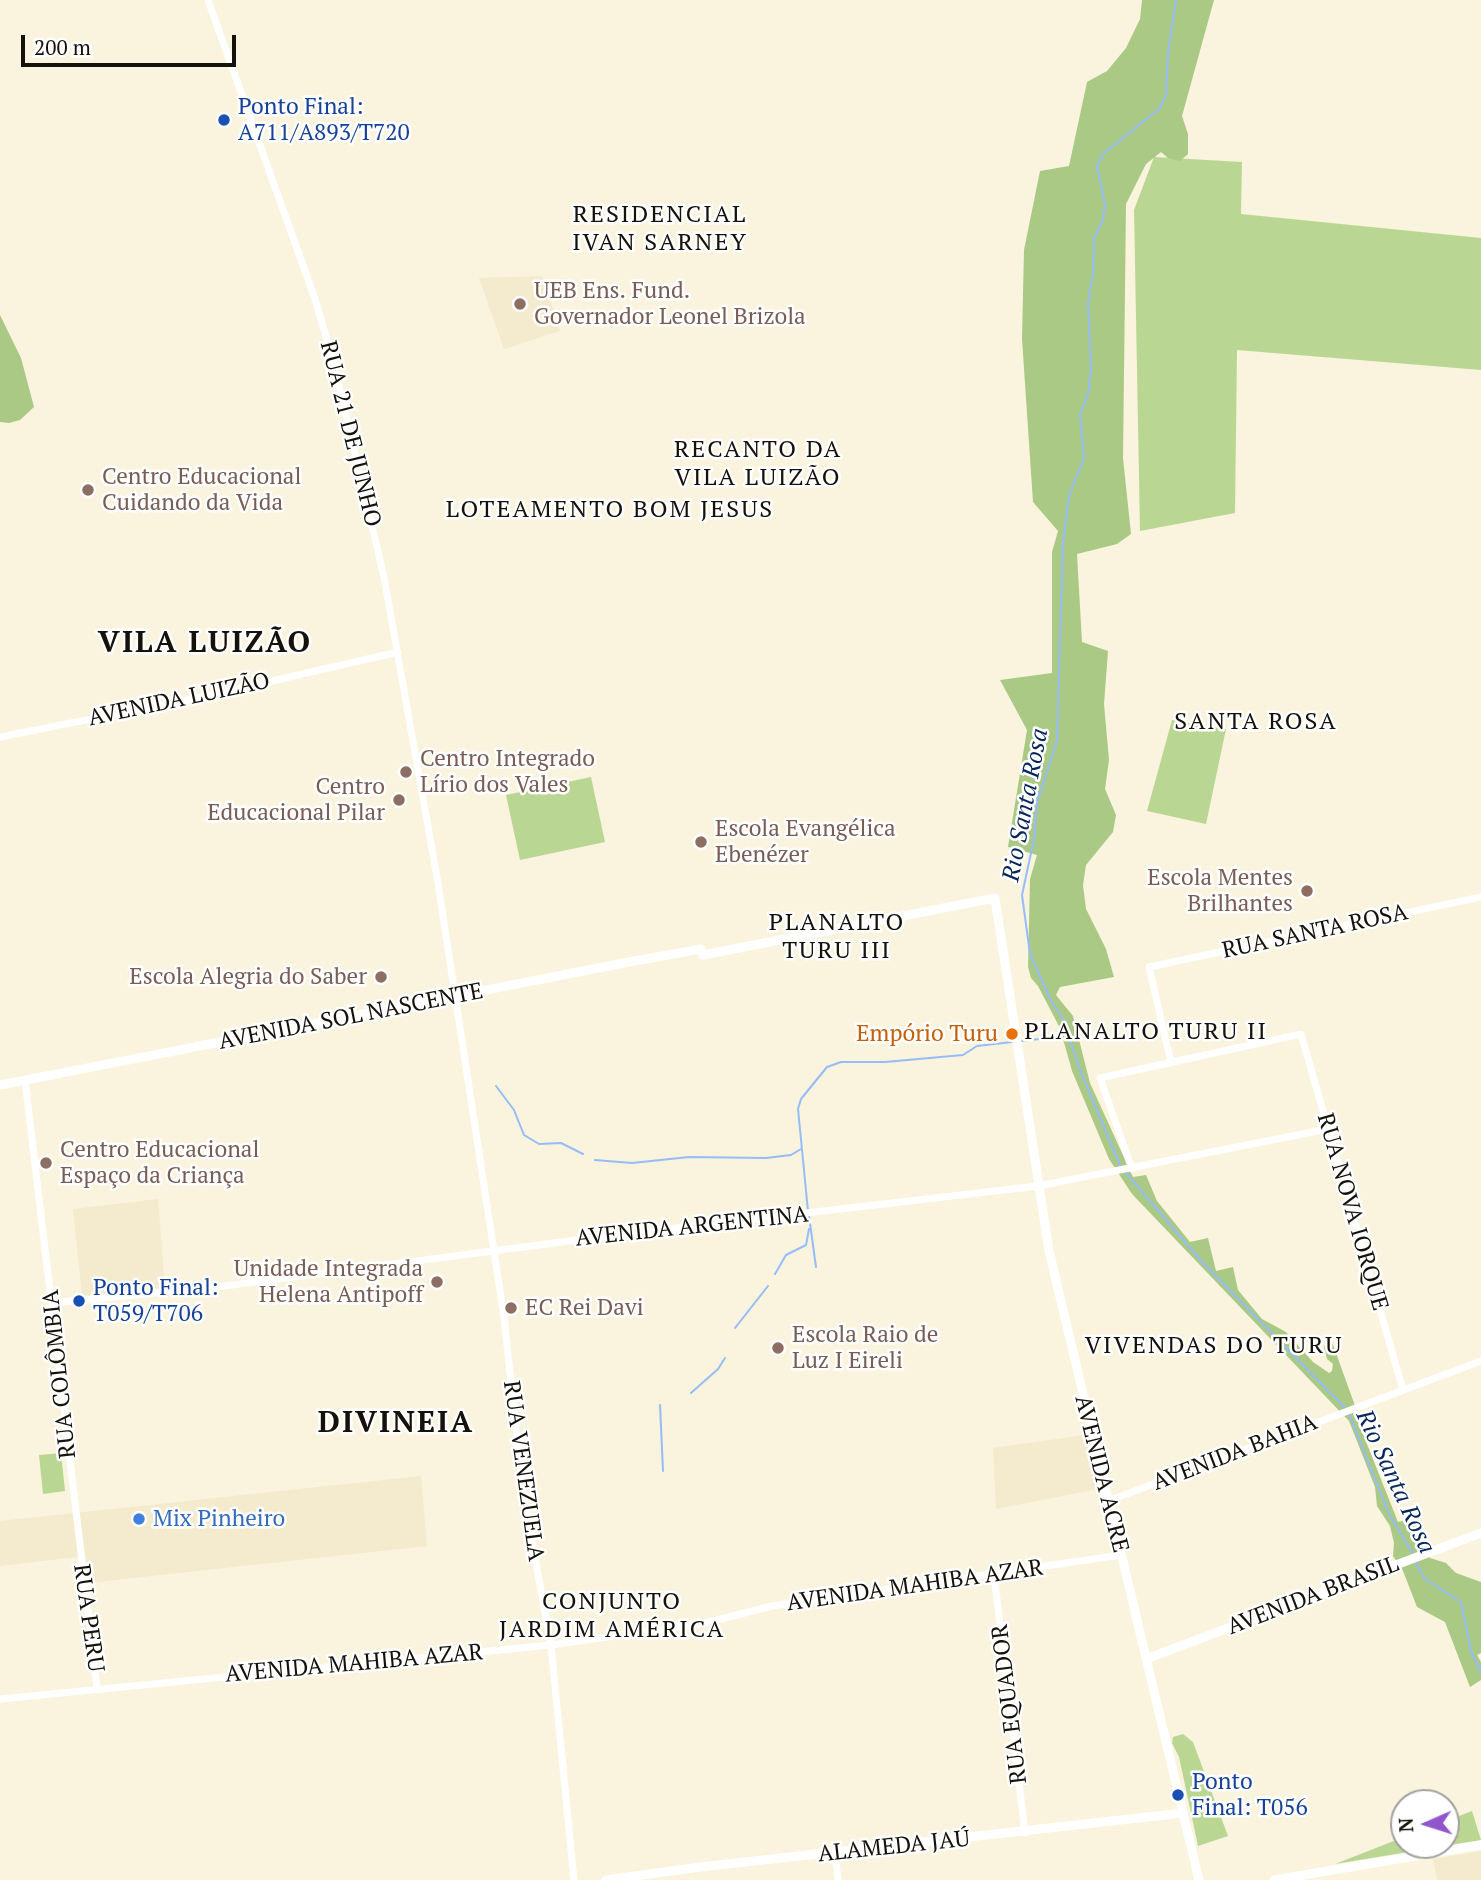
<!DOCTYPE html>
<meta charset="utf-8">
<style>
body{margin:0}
#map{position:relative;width:1481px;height:1880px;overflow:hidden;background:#faf3de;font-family:"PT Serif",serif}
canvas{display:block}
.north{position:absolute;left:1390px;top:1789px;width:70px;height:70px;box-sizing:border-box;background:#fff;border:2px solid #a1a09d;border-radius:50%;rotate:267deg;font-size:19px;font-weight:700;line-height:28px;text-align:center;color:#14120a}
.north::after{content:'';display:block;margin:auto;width:24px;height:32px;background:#9256cc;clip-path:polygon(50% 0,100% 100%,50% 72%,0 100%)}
.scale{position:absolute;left:21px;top:35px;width:215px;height:32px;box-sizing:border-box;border:4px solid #14120a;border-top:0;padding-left:9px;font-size:21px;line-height:24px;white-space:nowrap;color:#14120a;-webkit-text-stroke:5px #fff;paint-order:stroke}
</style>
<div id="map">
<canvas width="1481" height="1880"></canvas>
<div class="north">N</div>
<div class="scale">200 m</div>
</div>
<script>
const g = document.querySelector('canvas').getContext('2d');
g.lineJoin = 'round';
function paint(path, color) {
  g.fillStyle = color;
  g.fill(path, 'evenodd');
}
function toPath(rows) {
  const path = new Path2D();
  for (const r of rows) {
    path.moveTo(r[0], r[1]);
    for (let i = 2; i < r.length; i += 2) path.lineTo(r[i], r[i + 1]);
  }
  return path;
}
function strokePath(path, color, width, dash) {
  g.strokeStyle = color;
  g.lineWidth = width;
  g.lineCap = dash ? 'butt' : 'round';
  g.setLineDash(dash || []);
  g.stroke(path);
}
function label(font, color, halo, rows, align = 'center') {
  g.font = font + ' "PT Serif",serif';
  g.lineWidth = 5;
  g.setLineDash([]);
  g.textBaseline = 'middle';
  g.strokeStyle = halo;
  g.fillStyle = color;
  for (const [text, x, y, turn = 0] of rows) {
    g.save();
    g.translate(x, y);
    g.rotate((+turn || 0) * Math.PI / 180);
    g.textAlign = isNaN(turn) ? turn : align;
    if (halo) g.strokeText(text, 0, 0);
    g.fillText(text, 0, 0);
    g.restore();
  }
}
const built = toPath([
 [542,276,560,331,504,349,479,278],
 [158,1199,165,1288,82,1296,73,1209],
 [1085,1435,1098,1489,996,1509,993,1448],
 [421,1476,427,1546,87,1583,85,1556,0,1566,0,1521],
 [1481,1851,1481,1880,1437,1880,1433,1859]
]);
const green = toPath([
 [1154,157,1242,162,1241,214,1481,238,1481,370,1237,350,1235,513,1140,531,1134,210],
 [1172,720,1226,729,1206,824,1147,811],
 [591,777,605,842,520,860,506,795],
 [61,1453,65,1491,43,1494,39,1455],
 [1183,1734,1193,1742,1228,1836,1198,1846,1179,1757,1172,1743,1173,1737],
 [1472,1811,1481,1840,1335,1864,1404,1837,1404,1845,1446,1845,1446,1821]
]);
const forest = toPath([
 [1142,0,1214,0,1182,116,1188,134,1188,154,1180,161,1168,158,1161,152,1146,164,1126,204,1123,458,1131,534,1117,544,1077,554,1082,642,1108,651,1104,704,1109,760,1105,789,1116,815,1113,832,1086,865,1083,885,1086,909,1106,949,1114,977,1060,987,1056,995,1073,1016,1090,1083,1133,1177,1146,1175,1157,1201,1190,1242,1208,1238,1216,1271,1233,1267,1238,1290,1262,1319,1286,1332,1313,1362,1329,1373,1332,1371,1333,1364,1327,1359,1324,1347,1328,1339,1332,1342,1354,1403,1357,1419,1398,1522,1416,1518,1430,1558,1446,1563,1456,1573,1481,1582,1481,1653,1477,1655,1481,1662,1481,1680,1470,1687,1445,1622,1417,1607,1403,1571,1393,1556,1394,1543,1390,1526,1377,1506,1375,1487,1349,1421,1132,1194,1109,1159,1072,1071,1060,1028,1038,986,1031,978,1028,967,1030,879,1037,855,1008,847,1027,730,1000,680,1052,673,1052,552,1058,531,1033,502,1022,339,1024,250,1040,171,1069,166,1087,82,1107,71,1126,48,1140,19],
 [0,315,21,358,34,407,20,420,9,423,0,422]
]);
const stream = toPath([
 [1021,1041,1058,1037,1067,1028],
 [496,1086,514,1110,524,1135,539,1144,561,1143,583,1154],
 [595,1160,632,1163,689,1157,766,1158,791,1155,801,1149],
 [1120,1165,1080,1070,1063,1019,1051,1001,1030,954,1022,895,1034,839,1037,802,1057,741,1063,542,1069,496,1084,458,1080,415,1089,390,1091,367,1088,303,1093,273,1094,239,1103,219,1105,205,1097,166,1103,154,1160,108,1166,95,1168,53,1176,0],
 [1126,1173,1202,1262,1346,1409],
 [808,1211,798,1109,801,1099,827,1067,841,1062,885,1062,963,1055,977,1046,1012,1042],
 [809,1216,816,1267],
 [775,1274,786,1255,806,1245,809,1229],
 [735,1328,768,1286],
 [691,1393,718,1369,725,1358],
 [660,1405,663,1471],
 [1349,1414,1389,1514,1413,1554],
 [1416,1563,1425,1579,1461,1602,1471,1651,1481,1672]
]);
const minor = toPath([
 [208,0,315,299,334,364,384,577,438,883,504,1317,523,1493,551,1645,574,1880],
 [0,737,207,696,398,652],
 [1171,1062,1149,967,1481,897],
 [25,1080,97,1688],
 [1132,1169,1100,1078,1301,1034,1403,1390],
 [52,1303,217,1287,600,1237,1038,1186,1328,1129],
 [1108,1501,1481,1361],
 [994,1575,1025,1833],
 [0,1699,551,1645,705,1623,772,1606,1121,1555],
 [835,1852,838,1880]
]);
const major = toPath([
 [0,1085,629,962,701,949,703,955,995,898,1049,1251,1199,1880],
 [1146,1659,1481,1533],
 [606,1880,700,1867,1183,1813],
 [1274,1880,1481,1845]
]);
const markers = [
 [224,120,7,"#1a4fb4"],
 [520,304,7,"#8d6e63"],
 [88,490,7,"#8d6e63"],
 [406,772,7,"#8d6e63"],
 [399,800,7,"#8d6e63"],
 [701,842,7,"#8d6e63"],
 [1307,891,7,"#8d6e63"],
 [381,977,7,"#8d6e63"],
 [1012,1034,7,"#e8710a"],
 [46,1163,7,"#8d6e63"],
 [437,1282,7,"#8d6e63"],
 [79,1301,7,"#1a4fb4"],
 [511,1308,7,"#8d6e63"],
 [778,1348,7,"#8d6e63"],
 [139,1519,7,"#3f7fe0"],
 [1178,1795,7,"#1a4fb4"]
];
const transitNames = [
 ["Ponto Final:",238,107],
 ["A711/A893/T720",238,133],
 ["Ponto Final:",93,1288],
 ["T059/T706",93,1314],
 ["Ponto",1192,1782],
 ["Final: T056",1192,1808]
];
const educationNames = [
 ["UEB Ens. Fund.",534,291],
 ["Governador Leonel Brizola",534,317],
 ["Centro Educacional",102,477],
 ["Cuidando da Vida",102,503],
 ["Centro Integrado",420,759],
 ["Lírio dos Vales",420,785],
 ["Centro",385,787,"right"],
 ["Educacional Pilar",385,813,"right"],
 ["Escola Evangélica",715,829],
 ["Ebenézer",715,855],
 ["Escola Mentes",1293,878,"right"],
 ["Brilhantes",1293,904,"right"],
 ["Escola Alegria do Saber",367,977,"right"],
 ["Centro Educacional",60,1150],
 ["Espaço da Criança",60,1176],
 ["Unidade Integrada",423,1269,"right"],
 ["Helena Antipoff",423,1295,"right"],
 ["EC Rei Davi",525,1308],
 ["Escola Raio de",792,1335],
 ["Luz I Eireli",792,1361]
];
const streetNames = [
 ["RUA 21 DE JUNHO",350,434,76],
 ["AVENIDA LUIZÃO",179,700,-12],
 ["RUA SANTA ROSA",1315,932,-12],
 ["AVENIDA SOL NASCENTE",351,1017,-11],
 ["RUA NOVA IORQUE",1352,1212,74],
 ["AVENIDA ARGENTINA",692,1227,-6],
 ["RUA COLÔMBIA",60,1374,-96],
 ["AVENIDA BAHIA",1235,1453,-21],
 ["RUA VENEZUELA",523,1471,82],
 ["AVENIDA ACRE",1101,1474,76],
 ["AVENIDA MAHIBA AZAR",915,1586,-8],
 ["AVENIDA BRASIL",1313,1596,-21],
 ["RUA PERU",88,1618,82],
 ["AVENIDA MAHIBA AZAR",354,1664,-5],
 ["RUA EQUADOR",1010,1704,-97],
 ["ALAMEDA JAÚ",894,1847,-6]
];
const foodNames = [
 ["Empório Turu",998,1034]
];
const shopNames = [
 ["Mix Pinheiro",153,1519]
];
const neighbourhoodNames = [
 ["RESIDENCIAL",660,215],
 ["IVAN SARNEY",660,243],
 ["RECANTO DA",758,450],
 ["VILA LUIZÃO",758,478],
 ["LOTEAMENTO BOM JESUS",610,510],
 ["SANTA ROSA",1256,722],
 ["PLANALTO",837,923],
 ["TURU III",837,951],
 ["PLANALTO TURU II",1146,1032],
 ["VIVENDAS DO TURU",1214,1346],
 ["CONJUNTO",612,1602],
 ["JARDIM AMÉRICA",612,1630]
];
const waterNames = [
 ["Rio Santa Rosa",1026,805,-79],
 ["Rio Santa Rosa",1395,1482,65]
];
const districtNames = [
 ["VILA LUIZÃO",205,643],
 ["DIVINEIA",396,1423]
];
paint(built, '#f4eacd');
paint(green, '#b9d793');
paint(forest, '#aac984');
strokePath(stream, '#96bcf9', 2);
strokePath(minor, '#fff', 7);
strokePath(major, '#fff', 9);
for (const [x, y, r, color] of markers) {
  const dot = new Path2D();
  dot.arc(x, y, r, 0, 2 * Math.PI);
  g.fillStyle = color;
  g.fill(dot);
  strokePath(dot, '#fff', 2.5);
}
label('23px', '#164399', '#fff', transitNames, 'left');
label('23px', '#785e54', '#fff', educationNames, 'left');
label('23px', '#14120a', '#fff', streetNames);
label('23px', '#c56008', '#fff', foodNames, 'right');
label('23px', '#366cbe', '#fff', shopNames, 'left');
g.letterSpacing = '2px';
label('24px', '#14120a', '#fff', neighbourhoodNames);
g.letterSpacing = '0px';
label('italic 24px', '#07275c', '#fff', waterNames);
g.letterSpacing = '2px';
label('bold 30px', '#14120a', '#fff', districtNames);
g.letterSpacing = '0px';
</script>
